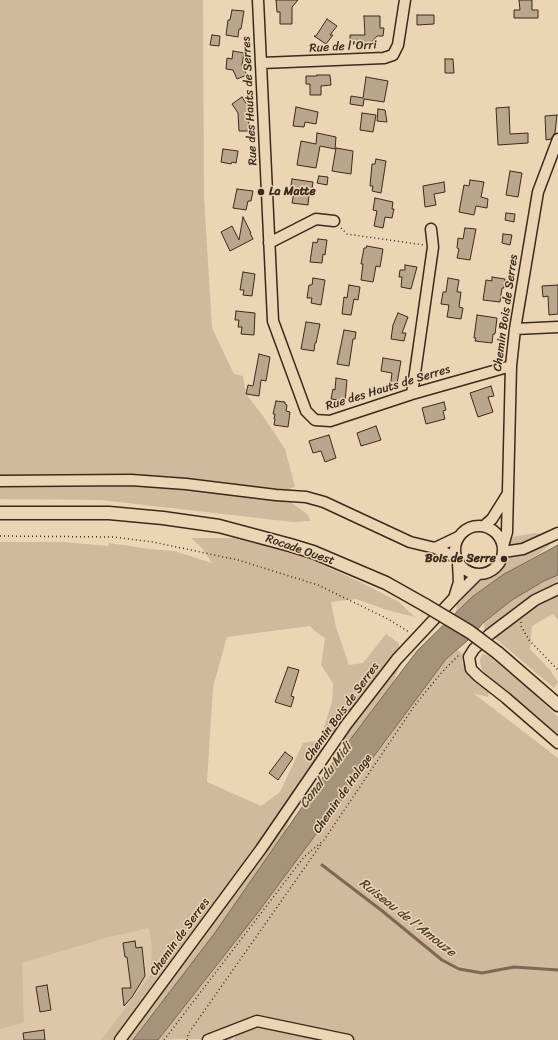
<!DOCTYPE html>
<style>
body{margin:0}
canvas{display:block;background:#ecd5b5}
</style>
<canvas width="558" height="1040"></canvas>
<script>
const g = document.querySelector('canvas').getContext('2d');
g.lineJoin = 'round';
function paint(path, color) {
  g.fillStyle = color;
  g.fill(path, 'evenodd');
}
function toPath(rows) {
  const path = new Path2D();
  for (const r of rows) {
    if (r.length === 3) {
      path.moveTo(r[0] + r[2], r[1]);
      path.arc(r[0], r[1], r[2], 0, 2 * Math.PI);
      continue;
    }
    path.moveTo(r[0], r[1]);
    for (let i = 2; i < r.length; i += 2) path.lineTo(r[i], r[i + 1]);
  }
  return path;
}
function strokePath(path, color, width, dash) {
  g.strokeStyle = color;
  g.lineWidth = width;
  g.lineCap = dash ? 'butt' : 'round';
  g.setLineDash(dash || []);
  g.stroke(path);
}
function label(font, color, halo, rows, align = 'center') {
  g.font = font + ' Sriracha,sans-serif';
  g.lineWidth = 3;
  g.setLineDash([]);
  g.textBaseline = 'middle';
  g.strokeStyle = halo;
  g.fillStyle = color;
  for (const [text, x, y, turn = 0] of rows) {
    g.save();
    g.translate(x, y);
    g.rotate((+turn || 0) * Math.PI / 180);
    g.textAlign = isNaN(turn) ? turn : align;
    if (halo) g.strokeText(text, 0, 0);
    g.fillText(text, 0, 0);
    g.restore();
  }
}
const built = toPath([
 [149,928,156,979,108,1040,0,1040,0,1029,24,1023,21,963,106,938]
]);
const green = toPath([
 [0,0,203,0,204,197,212,328,234,374,243,376,246,394,263,416,285,449,295,487,289,489,289,501,307,514,311,521,293,522,101,500,0,499],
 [534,533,546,535,550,545,539,554,504,574,472,597,456,613,457,599,477,580,488,575,504,549,513,537],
 [191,538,233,538,299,554,360,582,399,602,415,617,387,610,356,599,331,602,336,627,349,665,363,663,386,634,399,643,398,670,393,683,350,740,342,740,322,733,332,702,333,683,321,665,325,638,316,632,310,626,227,637,213,687,207,782,261,806,280,792,303,743,315,741,329,755,296,798,286,831,214,934,133,1040,101,1040,150,976,152,950,149,928,106,938,22,963,24,1023,0,1029,0,542,64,542,108,546,109,543,149,549,174,551,212,563,202,548],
 [558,575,558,620,553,614,532,626,530,649,550,670,558,682,554,688,484,629,484,622,512,600,544,581],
 [457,650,463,654,462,663,489,692,488,697,473,693,558,758,558,1040,234,1040,235,1036,231,1040,181,1039,158,1040,256,915,446,659],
 [483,654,489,656,527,688,558,717,558,738,490,680,482,670,480,661,481,656]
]);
const water = toPath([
 [558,545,558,575,544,581,512,600,484,622,467,641,446,659,256,915,158,1040,133,1040,214,934,334,761,417,651,472,597,504,574,558,545]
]);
const stream = toPath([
 [322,865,381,910,442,960,459,969,482,973,514,967,558,970]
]);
const building = toPath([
 [276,0,298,0,292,7,292,24,280,24,280,12,277,12,276,0],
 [519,0,532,0,532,10,538,10,538,18,514,18,514,10,520,10,519,0],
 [232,10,244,11,241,29,239,29,238,37,226,35,228,20,230,20,232,10],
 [417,15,434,15,434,24,417,25,417,15],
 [364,16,380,16,380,28,384,28,383,36,377,36,369,45,350,45,350,35,365,35,364,16],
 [327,19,337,26,330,35,333,35,326,44,314,36,316,36,327,19],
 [212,35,220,36,219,46,210,45,212,35],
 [233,51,244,53,242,65,247,75,237,79,233,70,226,69,227,58,232,59,233,51],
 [445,59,453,59,454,73,445,73,445,59],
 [317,75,330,75,331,85,321,86,321,95,310,95,310,84,306,84,306,76,317,76,317,75],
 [366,77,388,81,384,102,364,99,363,106,350,104,351,96,363,98,366,77],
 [242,97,248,106,249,131,239,131,238,113,232,104,242,97],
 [296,107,318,112,316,124,305,122,304,127,293,126,296,107],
 [509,107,510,134,528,133,528,143,498,145,496,108,509,107],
 [378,109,385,110,387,122,377,121,378,109],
 [362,113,376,115,373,132,360,130,362,113],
 [557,115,555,133,551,139,546,140,545,116,557,115],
 [317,133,336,137,335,149,320,146,316,168,297,165,301,141,316,144,317,133],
 [336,148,353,151,351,174,332,171,336,148],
 [223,149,238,151,236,163,232,162,231,164,221,162,223,149],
 [376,159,386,161,381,193,372,191,373,186,370,186,372,164,375,164,376,159],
 [510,171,522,173,518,197,506,195,510,171],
 [319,176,328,177,327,185,317,183,319,176],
 [292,179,313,182,311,195,309,195,308,205,292,203,294,192,290,192,292,179],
 [470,180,484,182,481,197,488,199,487,208,476,206,474,215,459,212,464,185,469,186,470,180],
 [444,182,445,192,434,194,436,205,425,207,423,186,444,182],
 [237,189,253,191,251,201,248,201,246,210,233,208,237,189],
 [375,198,393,202,392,209,394,209,392,218,385,217,383,228,374,226,377,211,373,210,375,198],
 [506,213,515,214,514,222,505,220,506,213],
 [243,217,251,233,250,233,253,239,230,251,221,232,232,226,239,240,243,217],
 [465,228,476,229,470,260,457,258,459,249,457,248,458,238,463,239,465,228],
 [503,234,512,235,510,245,502,243,503,234],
 [318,239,327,240,325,255,323,254,322,263,310,262,313,242,317,243,318,239],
 [367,246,383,249,380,267,376,266,373,282,361,280,363,264,361,264,364,248,366,248,367,246],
 [405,265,417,267,411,289,401,287,402,277,399,277,400,270,405,270,405,265],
 [243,272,255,274,252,296,243,295,244,290,240,290,243,272],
 [492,277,505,279,504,288,502,288,500,302,483,300,486,280,492,281,492,277],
 [313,278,325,280,321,305,311,303,312,298,307,298,309,285,312,285,313,278],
 [448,278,459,280,457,292,461,292,459,307,463,308,461,319,447,317,449,305,441,304,443,292,446,292,448,278],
 [349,285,360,287,358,300,354,299,351,315,342,314,344,297,347,298,349,285],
 [558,285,558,314,549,315,548,296,543,297,542,286,558,285],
 [236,311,255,313,254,335,241,334,242,327,238,327,239,320,235,320,236,311],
 [398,313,408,317,402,333,406,333,404,341,391,339,393,325,398,313],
 [477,315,497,318,495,334,493,334,492,343,475,341,476,338,474,338,477,315],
 [306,322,320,324,316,343,315,343,314,351,301,349,306,322],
 [344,330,356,332,355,339,353,339,349,366,337,364,344,330],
 [259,354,270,357,266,381,261,380,259,396,246,394,248,385,253,386,259,354],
 [383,358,401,361,396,389,390,388,392,373,381,371,383,358],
 [336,378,347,380,345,401,331,399,333,389,335,390,336,378],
 [491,386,494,396,488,397,493,412,478,417,470,393,491,386],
 [276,401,285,402,285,404,287,405,286,411,290,412,288,427,274,425,275,419,274,419,275,414,273,414,276,401],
 [444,402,446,410,443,411,445,419,426,424,422,408,444,402],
 [376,426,381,440,361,446,357,433,376,426],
 [329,435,336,458,325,462,321,451,313,453,309,441,329,435],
 [288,667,299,670,291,696,294,697,291,707,275,702,288,667],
 [285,752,293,758,278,780,269,773,285,752],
 [135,941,136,948,142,947,145,976,132,997,124,1006,122,988,131,988,127,957,125,957,123,943,135,941],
 [47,985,51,1010,40,1012,36,987,47,985],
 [44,1030,45,1040,24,1040,23,1033,44,1030]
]);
const path = toPath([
 [341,228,347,234,424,245],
 [0,536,114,537,153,542,238,560,318,585,388,619,409,632],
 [521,622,521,626,529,640,558,670],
 [164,1040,304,857,324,840,415,705,442,672,459,655],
 [187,1040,188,1034,322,843]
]);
const minor = toPath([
 [258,0,273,321,306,411,315,420,330,421,412,394,511,366],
 [262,63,384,58,393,55,398,45,405,0],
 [269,243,316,219,334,221],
 [515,329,558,327],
 [412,394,433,247,431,229],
 [0,481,131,480,186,484,276,495,306,497,324,502,410,542,435,548,455,557],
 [479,550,24],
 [484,526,492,519,507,495],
 [503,546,507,532,511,366,515,329,538,192,558,139],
 [435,548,458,537],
 [503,552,523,549,558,533],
 [458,563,459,582,454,598,477,575],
 [558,589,535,600,490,634,474,649,469,657,471,669,478,676,506,698,558,743],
 [120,1040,261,849,346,725,397,659,454,598],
 [208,1040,257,1021,348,1040]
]);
const major = toPath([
 [0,513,109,513,163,518,219,526,290,545,313,552,386,583,425,605],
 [498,653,558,705]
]);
const majorBridge = toPath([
 [425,605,470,632,498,653]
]);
const markers = [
 [261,192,4,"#3b2a1e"],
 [504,559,4,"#3b2a1e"]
];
const streetNames = [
 ["Rue de l'Orri",343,47,-3],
 ["Rue des Hauts de Serres",250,101,-93],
 ["Chemin Bois de Serres",506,313,-82],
 ["Rue des Hauts de Serres",388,388,-17],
 ["Rocade Ouest",300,550,19],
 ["Chemin Bois de Serres",342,712,-54],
 ["Chemin de Halage",343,794,-55],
 ["Chemin de Serres",180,937,-54]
];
const poiNames = [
 ["La Matte",269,192],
 ["Bois de Serre",496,559,"right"]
];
const waterNames = [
 ["Canal du Midi",326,776,-53],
 ["Ruiseau de l'Amouze",407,918,38]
];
paint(built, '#ddc7a8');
paint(green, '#d0b99c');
paint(water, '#a7927a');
strokePath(water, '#7c6855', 1);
strokePath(stream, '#7c6855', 3);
paint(building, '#bba68b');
strokePath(building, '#3b2a1e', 1);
strokePath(minor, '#3b2a1e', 13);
strokePath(major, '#3b2a1e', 15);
strokePath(path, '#3b2a1e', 1.5, [1, 3]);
strokePath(minor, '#ecd5b5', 10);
strokePath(major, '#ecd5b5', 12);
strokePath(majorBridge, '#3b2a1e', 15, []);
strokePath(majorBridge, '#ecd5b5', 12);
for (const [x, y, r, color] of markers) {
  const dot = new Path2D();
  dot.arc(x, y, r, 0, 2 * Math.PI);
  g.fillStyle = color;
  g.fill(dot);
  strokePath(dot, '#ecd5b5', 1.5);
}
label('12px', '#3b2a1e', '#ecd5b5', streetNames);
label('bold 12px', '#3b2a1e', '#ecd5b5', poiNames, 'left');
label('italic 13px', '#513f30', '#ecd5b5', waterNames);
</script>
